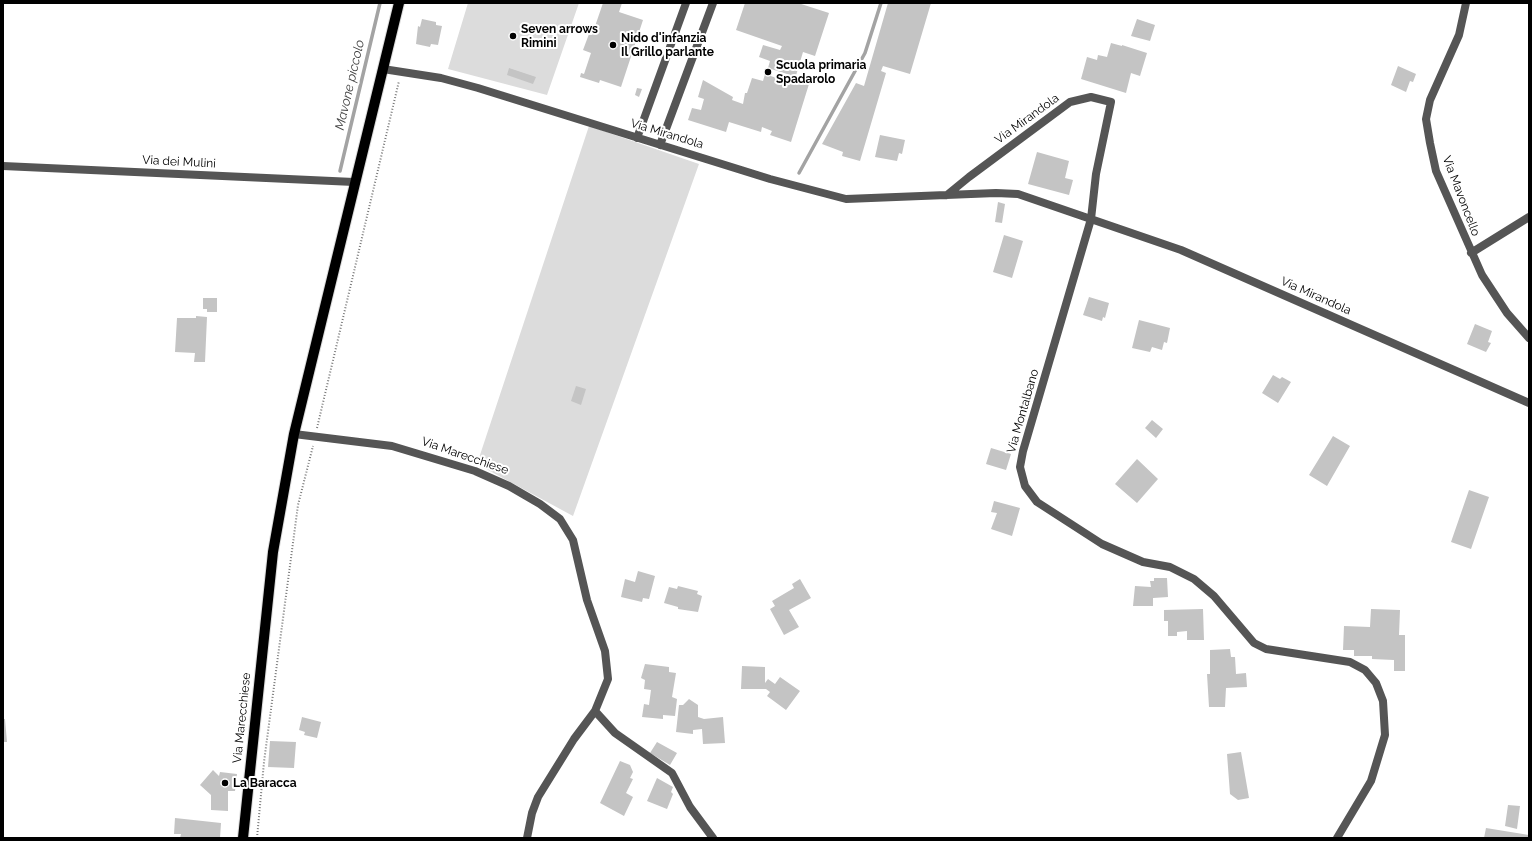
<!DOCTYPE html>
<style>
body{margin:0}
#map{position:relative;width:1532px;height:841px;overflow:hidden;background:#fff;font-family:Raleway,sans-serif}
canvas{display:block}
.frame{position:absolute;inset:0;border:4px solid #000;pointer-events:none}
</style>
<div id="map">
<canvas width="1532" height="841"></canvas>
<div class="frame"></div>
</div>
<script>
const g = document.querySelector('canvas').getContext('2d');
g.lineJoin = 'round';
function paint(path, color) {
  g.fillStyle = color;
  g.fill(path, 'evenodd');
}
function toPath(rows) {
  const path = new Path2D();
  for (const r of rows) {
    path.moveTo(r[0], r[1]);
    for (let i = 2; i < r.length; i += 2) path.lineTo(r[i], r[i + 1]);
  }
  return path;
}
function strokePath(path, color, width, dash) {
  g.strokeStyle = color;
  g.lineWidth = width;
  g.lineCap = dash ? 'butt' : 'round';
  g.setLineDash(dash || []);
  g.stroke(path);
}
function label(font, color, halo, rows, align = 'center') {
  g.font = font + ' Raleway,sans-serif';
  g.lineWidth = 4;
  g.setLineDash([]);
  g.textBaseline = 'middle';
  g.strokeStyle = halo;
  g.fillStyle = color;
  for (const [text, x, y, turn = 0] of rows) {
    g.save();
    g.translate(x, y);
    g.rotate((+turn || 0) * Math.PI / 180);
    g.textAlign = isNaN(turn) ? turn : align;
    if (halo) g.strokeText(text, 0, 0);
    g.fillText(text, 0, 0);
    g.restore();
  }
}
const green = toPath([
 [468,3,579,3,547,95,448,69],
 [589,126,699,164,573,516,477,464]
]);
const stream = toPath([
 [340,171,380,3],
 [799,173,865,53,881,3]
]);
const building = toPath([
 [603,3,622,3,619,12,643,20,621,87,600,80,599,83,580,77,581,73,584,74,591,53,583,50,589,34,592,35],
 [745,3,798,3,829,13,815,56,803,52,797,72,795,80,809,84,791,142,770,135,772,131,762,127,761,132,729,122,726,132,688,120,692,108,701,110,704,99,698,97,703,80,733,97,732,100,743,104,745,93,747,93,752,78,763,81,765,74,785,81,787,74,768,68,770,61,759,57,763,45,780,50,782,46,736,30],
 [888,3,931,3,910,74,883,66,881,71,886,73,860,161,842,156,843,152,822,144,856,83,864,86],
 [422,19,436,22,436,25,442,26,438,45,431,44,430,47,416,44,418,26,420,27],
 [1137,19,1155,25,1150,41,1131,36],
 [1111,43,1122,46,1122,45,1147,53,1140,76,1131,73,1126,93,1081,79,1087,57,1097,60,1098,55,1107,57],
 [1398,66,1416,74,1413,82,1410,81,1406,92,1391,85],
 [509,68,536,77,533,84,507,75],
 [637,88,642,89,639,97,635,95],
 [880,135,905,140,902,154,899,153,897,161,875,157],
 [1037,152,1069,161,1065,178,1073,180,1069,195,1028,184],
 [998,202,1005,204,1002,223,995,222],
 [1004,235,1023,241,1012,278,993,272],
 [1089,297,1109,303,1105,318,1103,317,1102,321,1083,315],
 [203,298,217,298,217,312,207,312,207,309,203,309],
 [196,316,207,317,205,362,194,362,195,353,175,352,177,318,196,318],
 [1139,320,1170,328,1167,343,1164,342,1162,350,1152,347,1150,352,1132,348],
 [1475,324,1492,331,1488,342,1491,343,1486,352,1467,344],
 [1273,375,1280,379,1282,377,1291,382,1278,403,1262,393],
 [576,386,586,389,581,405,571,401],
 [1152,420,1163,429,1156,438,1145,428],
 [1333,436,1350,446,1327,486,1309,475],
 [991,448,1011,454,1006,470,986,464],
 [1137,459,1158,479,1137,503,1115,484],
 [1469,490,1489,497,1471,549,1451,542],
 [994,501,1020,508,1012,536,991,529,997,513,991,512],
 [638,571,655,576,649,599,643,598,642,602,621,597,625,579,635,582],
 [1154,578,1167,578,1168,597,1153,598,1153,606,1133,606,1135,586,1151,587,1150,581,1154,581],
 [800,579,811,598,789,610,799,627,784,635,770,609,775,606,772,601,794,588,792,584],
 [678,586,698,591,697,594,702,596,698,612,678,609,678,607,664,603,669,587,677,589],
 [1203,609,1204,640,1187,640,1187,631,1177,632,1177,636,1168,636,1168,621,1164,621,1164,610],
 [1371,609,1400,610,1399,635,1405,635,1405,671,1394,671,1394,660,1372,659,1372,656,1354,656,1354,650,1343,650,1344,626,1370,627],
 [1230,649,1231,657,1235,657,1236,674,1246,673,1247,687,1226,688,1225,707,1209,707,1207,674,1210,674,1210,650],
 [645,664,669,667,669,672,676,673,672,697,677,699,675,716,663,715,663,719,642,717,644,704,649,705,651,690,644,689,645,680,641,678],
 [742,666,765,667,765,683,768,679,775,684,780,677,800,691,786,710,767,696,770,692,766,689,741,689],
 [689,699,698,705,698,717,704,719,723,717,725,743,703,744,702,729,693,730,693,734,676,732,679,705,683,705],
 [302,717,321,722,317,738,304,735,305,732,299,730],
 [3,719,5,719,7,742,3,742],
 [270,741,296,742,294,768,268,767],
 [657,742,677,753,670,765,650,753],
 [1241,752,1249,798,1238,800,1230,794,1227,754],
 [620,761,630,765,633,772,630,778,633,779,626,793,633,797,624,816,600,803],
 [213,770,219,776,220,772,237,774,235,791,228,791,228,811,211,810,211,795,200,785],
 [657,778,673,787,671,792,673,794,667,809,647,801],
 [1508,805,1520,806,1517,829,1505,826],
 [175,818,221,823,220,838,180,838,181,834,174,834],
 [1486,828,1529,835,1529,838,1484,838]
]);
const path = toPath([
 [317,428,399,81],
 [257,838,264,762,298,505,313,446]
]);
const minor = toPath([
 [1466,3,1459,35,1430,100,1426,119,1430,143,1436,171,1482,275,1507,313,1529,338],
 [383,69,441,78,478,88,770,179,846,199,996,193,1018,194,1181,250,1529,403],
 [637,138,686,3],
 [660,145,713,3],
 [3,166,354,182],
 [947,195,969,177,1070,102,1091,97,1111,102,1096,174,1091,219,1023,451,1020,467,1025,486,1037,502,1102,544,1143,562,1170,567,1194,579,1214,596,1254,643,1266,649,1350,662,1365,670,1376,683,1383,701,1385,735,1371,781,1337,838],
 [1471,253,1529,217],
 [294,434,392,446,475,471,509,486,540,504,560,519,573,540,587,600,605,651,608,679,595,711,574,739,538,797,532,813,527,838],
 [595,711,615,733,672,773,690,807,713,838]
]);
const primary = toPath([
 [243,838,273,552,294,434,399,3]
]);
const markers = [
 [513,36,4,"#000"],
 [613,45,4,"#000"],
 [768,72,4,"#000"],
 [225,783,4,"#000"]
];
const poiNames = [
 ["Seven arrows",521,29],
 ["Rimini",521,43],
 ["Nido d'infanzia",621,38],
 ["Il Grillo parlante",621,52],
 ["Scuola primaria",776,65],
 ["Spadarolo",776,79],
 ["La Baracca",233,783]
];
const streetNames = [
 ["Via Mirandola",1027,119,-36],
 ["Via Mirandola",667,134,17],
 ["Via dei Mulini",179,162,3],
 ["Via Mavoncello",1461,196,69],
 ["Via Mirandola",1316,296,24],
 ["Via Montalbano",1023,411,-74],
 ["Via Marecchiese",465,456,19],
 ["Via Marecchiese",242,718,-84]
];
const waterNames = [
 ["Mavone piccolo",350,85,-77]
];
paint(green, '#dcdcdc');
strokePath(stream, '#a3a3a3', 3.5);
paint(building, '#c4c4c4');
strokePath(primary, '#dbdbdb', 12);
strokePath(path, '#777', 2, [1, 2]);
strokePath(minor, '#555', 8);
strokePath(primary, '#000', 10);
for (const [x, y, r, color] of markers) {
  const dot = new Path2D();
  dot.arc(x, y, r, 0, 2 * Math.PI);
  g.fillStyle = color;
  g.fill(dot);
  strokePath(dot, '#fff', 1.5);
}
label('bold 12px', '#000', '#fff', poiNames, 'left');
label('12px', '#000', '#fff', streetNames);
label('italic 13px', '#444', '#fff', waterNames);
</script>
